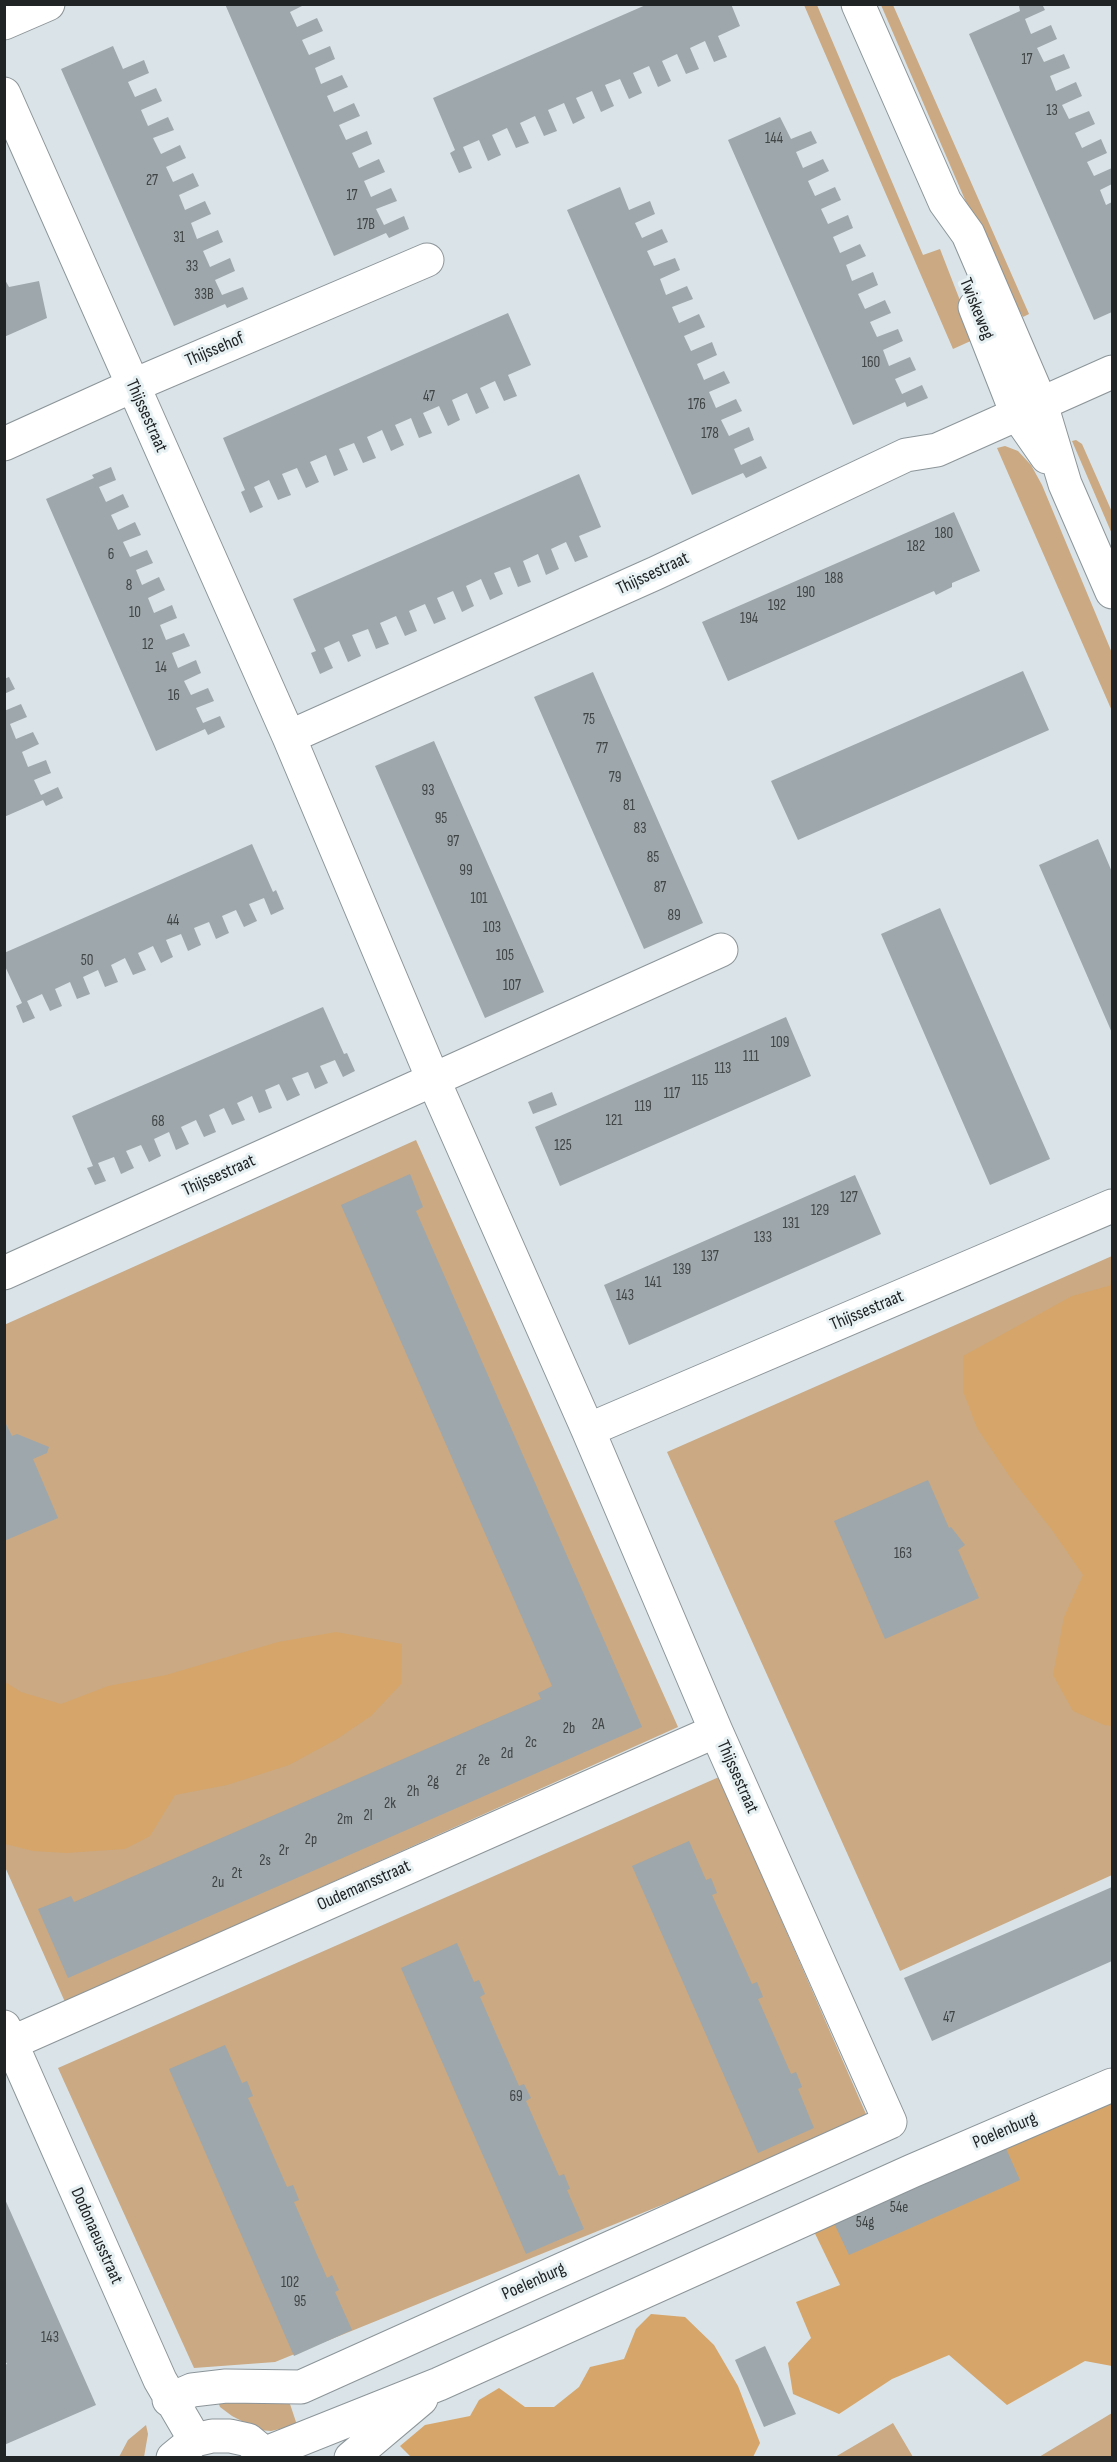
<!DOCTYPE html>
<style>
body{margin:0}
#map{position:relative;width:1117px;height:2462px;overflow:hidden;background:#dae3e7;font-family:"Sofia Sans Condensed",sans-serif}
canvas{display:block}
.frame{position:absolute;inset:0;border:6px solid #202425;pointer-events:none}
</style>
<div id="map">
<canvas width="1117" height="2462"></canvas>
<div class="frame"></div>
</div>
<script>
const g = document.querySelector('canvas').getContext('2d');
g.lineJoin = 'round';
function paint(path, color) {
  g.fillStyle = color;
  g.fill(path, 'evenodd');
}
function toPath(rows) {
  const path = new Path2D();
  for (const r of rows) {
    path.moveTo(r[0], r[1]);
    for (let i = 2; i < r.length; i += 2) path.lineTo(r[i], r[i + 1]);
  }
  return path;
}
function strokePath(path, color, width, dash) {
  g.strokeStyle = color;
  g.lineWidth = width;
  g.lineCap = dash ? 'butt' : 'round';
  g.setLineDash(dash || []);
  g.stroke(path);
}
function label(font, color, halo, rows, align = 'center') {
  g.font = font + ' "Sofia Sans Condensed",sans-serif';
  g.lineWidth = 6;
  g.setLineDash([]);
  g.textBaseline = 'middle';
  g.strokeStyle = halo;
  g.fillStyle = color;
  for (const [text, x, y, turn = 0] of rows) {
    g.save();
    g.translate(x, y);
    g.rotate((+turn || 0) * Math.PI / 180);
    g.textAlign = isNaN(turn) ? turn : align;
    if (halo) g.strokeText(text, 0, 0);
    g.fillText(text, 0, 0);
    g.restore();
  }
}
const green = toPath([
 [804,5,817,5,923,255,940,249,975,339,953,349],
 [881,5,893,5,1029,314,1023,317,988,253],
 [1076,440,1082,444,1112,512,1112,534,1072,441],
 [1005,446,1018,451,1031,465,1042,485,1112,653,1112,711,997,448],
 [416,1140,678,1727,65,2002,5,1867,4,1325],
 [1112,1256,1112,1875,900,1971,667,1452],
 [719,1777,869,2121,275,2362,194,2368,58,2068],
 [217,2399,244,2399,272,2404,289,2401,297,2425,271,2431,259,2430,232,2416,220,2407],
 [1112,2413,1112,2457,1039,2457],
 [893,2423,913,2457,835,2457],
 [146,2425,148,2434,144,2457,119,2457,128,2440]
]);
const forest = toPath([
 [1112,1285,1112,1726,1104,1725,1073,1711,1053,1675,1064,1617,1083,1575,1052,1530,1010,1477,977,1428,963,1391,963,1356,1072,1296],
 [336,1632,402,1644,401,1684,371,1716,337,1739,289,1765,227,1785,175,1795,150,1836,125,1849,66,1853,33,1851,5,1844,5,1682,21,1692,61,1704,108,1686,166,1675,278,1642],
 [1112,2086,1112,2366,1085,2361,1007,2405,949,2355,892,2379,839,2414,793,2394,788,2363,811,2338,796,2302,840,2285,805,2213],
 [651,2314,685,2317,714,2345,738,2386,760,2443,753,2457,412,2458,400,2446,425,2425,470,2416,479,2400,499,2388,525,2407,554,2407,579,2387,590,2367,624,2359,636,2329]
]);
const building = toPath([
 [225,4,306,4,290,12,297,27,317,18,323,31,302,40,309,55,330,46,335,59,315,68,321,84,342,75,348,87,327,96,334,112,354,103,360,116,339,125,346,140,367,131,372,144,352,153,359,168,379,159,385,172,364,181,371,197,391,188,397,201,376,209,384,225,404,216,409,229,389,238,386,233,334,256],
 [648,4,731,4,740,26,718,36,727,57,714,62,705,41,690,48,699,69,686,74,677,54,662,61,671,81,658,87,649,66,633,73,642,93,629,99,620,79,605,85,614,106,601,112,592,91,576,98,585,118,573,124,564,103,548,110,557,131,544,136,535,116,520,123,529,143,516,148,507,128,492,135,501,155,488,161,479,140,463,147,472,168,459,173,450,153,455,150,433,98],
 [1022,4,1042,4,1045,10,1025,19,1031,34,1051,25,1057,39,1037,48,1044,62,1064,54,1070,68,1050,76,1056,91,1076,82,1082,96,1062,105,1069,119,1089,111,1095,124,1075,133,1082,148,1101,139,1107,153,1087,162,1094,176,1112,168,1112,184,1100,190,1106,205,1112,202,1112,312,1094,320,969,34,1020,11,1019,6],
 [113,46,123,69,144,60,149,73,128,82,135,97,156,88,162,101,141,110,148,126,168,117,174,130,153,138,161,154,180,145,186,158,166,167,173,182,193,173,199,186,179,195,185,210,205,201,211,214,191,223,197,239,218,230,223,242,203,251,210,267,230,258,235,271,215,280,222,295,243,287,248,299,227,308,225,304,174,326,61,69],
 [780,117,791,139,811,131,817,143,796,152,803,168,823,159,829,171,808,181,815,196,835,187,841,200,821,209,828,224,848,215,853,228,833,237,840,253,860,244,866,256,846,265,852,281,873,272,878,285,858,294,865,309,885,300,891,313,870,322,877,337,898,329,903,341,883,350,889,366,910,357,916,370,895,379,902,394,922,385,928,398,907,407,905,402,853,425,728,140],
 [620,187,629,210,650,201,655,214,635,223,642,238,662,229,668,242,647,251,654,266,675,258,680,270,660,279,666,295,687,286,693,299,672,307,679,323,699,314,705,327,684,336,691,351,712,342,717,355,697,364,704,380,724,371,730,383,709,392,716,408,736,399,742,411,721,420,729,436,749,427,754,440,734,449,741,465,761,456,767,468,746,478,743,473,692,495,567,210],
 [4,278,9,287,39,281,47,318,4,337],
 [508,313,531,365,508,375,517,396,504,401,495,381,480,388,489,408,476,414,467,393,452,400,460,420,448,426,439,406,423,413,432,433,419,438,411,418,395,425,404,445,391,451,382,430,367,437,376,458,363,463,354,443,339,449,348,470,334,476,326,455,310,462,319,482,306,488,297,468,282,474,291,495,278,500,269,480,254,487,263,507,250,513,241,492,245,490,223,438],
 [111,467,116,480,99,487,106,502,123,494,129,507,111,515,118,530,135,522,141,535,123,542,130,557,147,550,153,563,136,570,142,585,159,577,165,590,148,598,154,613,172,605,177,618,160,625,166,640,184,633,190,646,172,653,178,668,196,660,201,673,184,681,191,695,208,688,214,701,196,708,203,723,220,716,225,727,208,735,205,729,156,751,46,499,94,478,92,475],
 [579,474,601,527,579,536,588,557,575,562,566,542,551,549,559,569,546,575,538,554,523,561,531,582,518,587,510,567,494,573,503,594,490,600,481,579,466,586,474,606,462,612,453,591,437,598,446,619,434,624,425,604,409,611,417,631,405,636,396,616,380,623,389,644,376,649,368,629,352,635,361,656,348,662,339,641,324,648,333,668,320,674,311,653,316,651,293,599],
 [954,512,980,571,952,583,952,587,936,595,934,591,728,681,702,622],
 [1023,671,1049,730,798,840,771,781],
 [593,672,703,923,644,949,534,697],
 [9,677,15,689,4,694,4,679],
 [21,704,27,717,10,724,16,739,33,732,39,744,22,752,28,767,46,760,51,773,34,780,41,795,58,787,63,798,46,806,43,800,4,817,4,711],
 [434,741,544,992,485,1018,375,766],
 [1098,839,1112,872,1112,1033,1039,865],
 [252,844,273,892,276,890,284,909,271,915,264,898,249,904,257,921,244,927,236,910,222,916,229,933,216,939,209,922,194,928,201,945,188,951,181,934,166,940,173,957,161,963,153,946,138,953,146,970,133,975,125,958,111,965,118,982,105,987,98,970,83,977,90,994,77,999,70,982,55,989,62,1006,50,1011,42,994,27,1001,35,1018,23,1023,16,1006,22,1003,4,964,4,953],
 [940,908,1050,1159,990,1185,881,934],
 [323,1007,344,1054,347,1053,355,1071,343,1077,335,1060,320,1066,328,1083,315,1089,308,1072,292,1078,300,1095,287,1101,279,1084,265,1090,272,1108,259,1113,252,1096,237,1103,245,1120,232,1125,224,1108,209,1115,216,1132,204,1137,196,1120,181,1127,189,1144,176,1150,169,1132,154,1139,161,1156,149,1162,141,1145,126,1151,134,1168,121,1174,114,1157,98,1163,106,1181,95,1185,87,1168,93,1166,72,1116],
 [786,1017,811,1076,560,1186,535,1127],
 [552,1092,557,1105,533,1114,528,1102],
 [410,1174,423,1207,416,1211,642,1727,68,1978,38,1909,71,1896,74,1902,541,1699,538,1693,552,1686,341,1205],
 [855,1175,881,1234,629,1345,604,1285],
 [4,1420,12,1436,17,1434,49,1447,47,1453,33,1459,58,1518,4,1541],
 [928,1480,949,1528,951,1527,965,1545,958,1550,979,1598,885,1639,834,1521],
 [689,1841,706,1880,711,1878,717,1893,712,1895,752,1984,757,1982,763,1997,758,1999,791,2074,796,2072,802,2087,798,2089,814,2128,758,2153,632,1866],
 [1112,1887,1112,1961,932,2041,904,1978],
 [457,1943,474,1982,479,1980,485,1994,480,1997,519,2086,524,2084,531,2098,526,2101,559,2176,564,2174,570,2189,567,2190,584,2229,526,2254,401,1968],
 [225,2045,242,2083,247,2081,253,2096,248,2098,287,2187,293,2185,299,2200,294,2202,327,2278,332,2275,339,2290,335,2292,352,2330,294,2356,169,2069],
 [1004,2144,1020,2180,849,2255,832,2219],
 [4,2197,96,2405,4,2445,4,2365,7,2364,4,2359],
 [765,2346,796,2414,764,2427,735,2360]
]);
const minor = toPath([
 [4,23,48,4],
 [4,94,289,737,433,1079,588,1430,716,1731,890,2122,301,2387,226,2386,192,2390,169,2400],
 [4,444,132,386,427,260],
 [289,737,656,573,906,455,937,450,1112,372],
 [4,1273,721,950],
 [588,1430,1112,1206],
 [4,2027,160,2380,195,2440],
 [11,2043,716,1731]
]);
const tertiary = toPath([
 [266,2453,439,2384,912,2171,1112,2085],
 [173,2458,195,2440,212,2436,230,2436,248,2440,270,2458],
 [351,2458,421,2399]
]);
const secondary = toPath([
 [858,4,945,202,968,234,1041,404,1065,484,1112,592],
 [975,307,1017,414,1047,457]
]);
const numberNames = [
 ["17",1027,60],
 ["13",1052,111],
 ["144",774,139],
 ["27",152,181],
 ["17",352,196],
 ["17B",366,225],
 ["31",179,238],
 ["33",192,267],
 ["33B",204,295],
 ["160",871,363],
 ["47",429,397],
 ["176",697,405],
 ["178",710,434],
 ["180",944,534],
 ["182",916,547],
 ["6",111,555],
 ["188",834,579],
 ["8",129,586],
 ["190",806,593],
 ["192",777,606],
 ["10",135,613],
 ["194",749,619],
 ["12",148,645],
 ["14",161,668],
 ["16",174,696],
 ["75",589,720],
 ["77",602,749],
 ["79",615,778],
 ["93",428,791],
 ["81",629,806],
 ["95",441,819],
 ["83",640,829],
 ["97",453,842],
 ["85",653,858],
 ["99",466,871],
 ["87",660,888],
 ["101",479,899],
 ["89",674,916],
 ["44",173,921],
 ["103",492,928],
 ["105",505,956],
 ["50",87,961],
 ["107",512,986],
 ["109",780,1043],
 ["111",751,1057],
 ["113",723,1069],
 ["115",700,1081],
 ["117",672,1094],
 ["119",643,1107],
 ["121",614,1121],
 ["68",158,1122],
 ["125",563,1146],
 ["127",849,1198],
 ["129",820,1211],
 ["131",791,1224],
 ["133",763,1238],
 ["137",710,1257],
 ["139",682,1270],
 ["141",653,1283],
 ["143",625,1296],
 ["163",903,1554],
 ["2A",598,1725],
 ["2b",569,1729],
 ["2c",531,1743],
 ["2d",507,1754],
 ["2e",484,1761],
 ["2f",461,1771],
 ["2g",433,1782],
 ["2h",413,1792],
 ["2k",390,1804],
 ["2l",368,1816],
 ["2m",345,1820],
 ["2p",311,1840],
 ["2r",284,1851],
 ["2s",265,1861],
 ["2t",237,1874],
 ["2u",218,1883],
 ["47",949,2018],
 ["69",516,2097],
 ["54e",899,2208],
 ["54g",865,2223],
 ["102",290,2283],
 ["95",300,2302],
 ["143",50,2338]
];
const streetNames = [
 ["Twiskeweg",976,309,68],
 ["Thijssehof",215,350,-23],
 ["Thijssestraat",146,416,66],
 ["Thijssestraat",653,574,-25],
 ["Thijssestraat",219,1176,-24],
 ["Thijssestraat",867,1311,-23],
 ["Thijssestraat",737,1777,66],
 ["Oudemansstraat",364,1886,-24],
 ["Poelenburg",1005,2131,-23],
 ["Dodonaeusstraat",96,2236,66],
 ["Poelenburg",534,2282,-24]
];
paint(green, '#caa983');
paint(forest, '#d6a56a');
paint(building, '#9ea7ab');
strokePath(minor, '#8c9599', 35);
strokePath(tertiary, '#8c9599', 35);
strokePath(secondary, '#8c9599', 35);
strokePath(minor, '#fff', 33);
strokePath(tertiary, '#fff', 33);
strokePath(secondary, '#fff', 33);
label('15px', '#404546', null, numberNames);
label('18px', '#202425', '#e7f1f4', streetNames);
</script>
